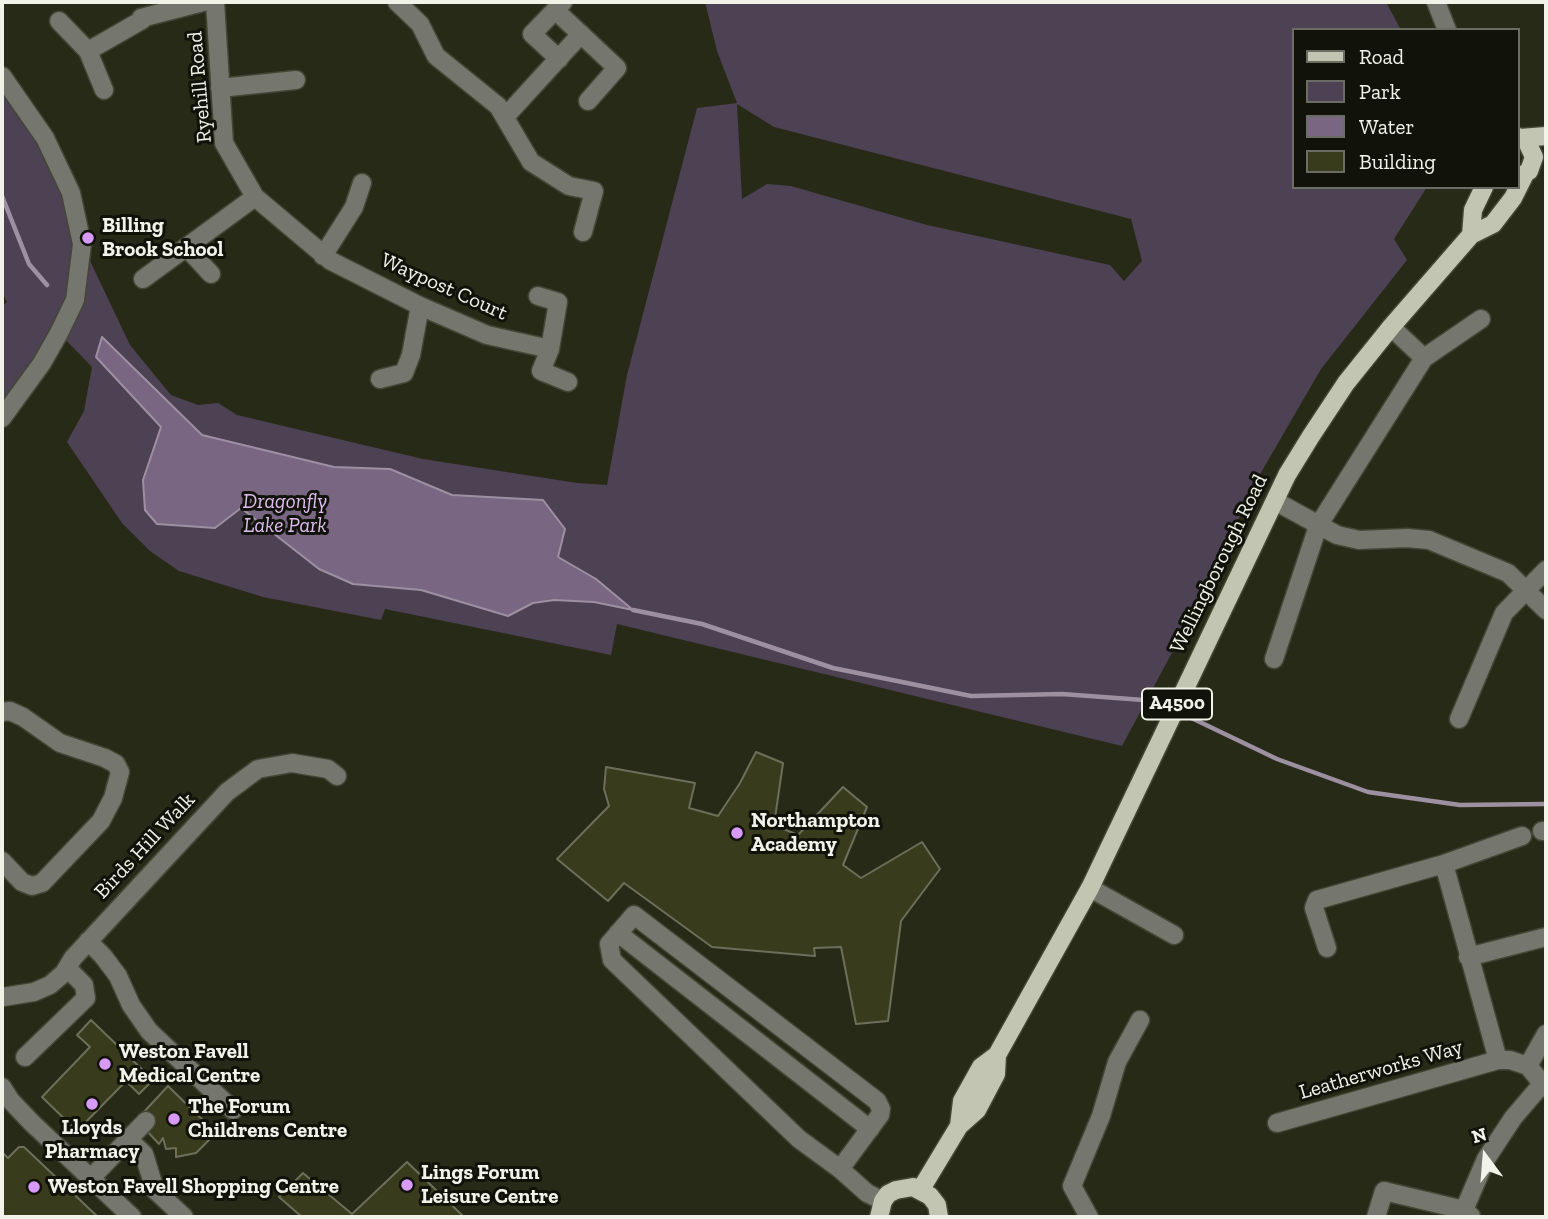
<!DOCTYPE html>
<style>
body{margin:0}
#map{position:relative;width:1548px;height:1219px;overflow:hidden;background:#282a18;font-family:"Zilla Slab",serif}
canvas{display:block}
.frame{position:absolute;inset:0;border:4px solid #f2f3e8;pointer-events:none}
.legend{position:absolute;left:1292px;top:28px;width:228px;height:161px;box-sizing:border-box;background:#11120a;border:2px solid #6b6c63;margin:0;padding:9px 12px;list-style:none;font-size:21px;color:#f2f3e8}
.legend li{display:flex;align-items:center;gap:14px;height:35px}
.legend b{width:35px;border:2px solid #6b6c63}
.north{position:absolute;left:1450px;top:1121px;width:70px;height:70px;-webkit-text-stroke:5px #11120a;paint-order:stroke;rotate:344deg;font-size:19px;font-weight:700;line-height:28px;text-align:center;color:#f2f3e8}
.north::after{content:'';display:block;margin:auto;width:24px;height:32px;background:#f2f3e8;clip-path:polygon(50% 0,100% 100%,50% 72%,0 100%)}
</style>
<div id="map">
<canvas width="1548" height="1219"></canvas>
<div class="frame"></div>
<ul class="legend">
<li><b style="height:9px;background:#c2c5b1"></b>Road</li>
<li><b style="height:19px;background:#4d4154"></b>Park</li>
<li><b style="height:19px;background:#796683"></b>Water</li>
<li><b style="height:19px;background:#393c1c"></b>Building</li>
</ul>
<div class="north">N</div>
</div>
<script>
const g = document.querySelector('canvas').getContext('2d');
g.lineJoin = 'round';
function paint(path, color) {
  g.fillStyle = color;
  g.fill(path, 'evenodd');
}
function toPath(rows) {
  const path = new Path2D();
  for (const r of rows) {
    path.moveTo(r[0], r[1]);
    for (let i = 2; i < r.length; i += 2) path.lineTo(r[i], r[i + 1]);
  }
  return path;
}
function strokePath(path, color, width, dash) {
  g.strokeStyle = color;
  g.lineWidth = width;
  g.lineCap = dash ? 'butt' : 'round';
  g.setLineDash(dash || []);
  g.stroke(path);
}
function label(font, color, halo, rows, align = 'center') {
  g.font = font + ' "Zilla Slab",serif';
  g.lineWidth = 6;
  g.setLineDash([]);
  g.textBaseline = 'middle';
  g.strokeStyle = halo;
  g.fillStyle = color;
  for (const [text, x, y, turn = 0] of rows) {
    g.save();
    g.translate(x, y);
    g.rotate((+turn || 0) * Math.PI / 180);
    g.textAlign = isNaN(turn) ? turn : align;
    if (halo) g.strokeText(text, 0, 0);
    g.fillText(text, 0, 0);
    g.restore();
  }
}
const green = toPath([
 [705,2,1386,2,1401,30,1294,30,1294,187,1427,187,1394,239,1407,260,1321,369,1259,476,1197,606,1122,746,617,624,611,655,385,609,381,620,263,597,179,571,150,551,122,523,67,442,84,411,92,367,60,334,2,418,2,306,7,302,2,292,2,76,45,138,82,244,130,345,171,395,198,405,218,403,237,415,423,459,577,483,607,485,627,375,697,108,737,103,717,51],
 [737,104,774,127,1131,219,1142,261,1124,281,1110,265,927,225,791,186,767,184,742,199]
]);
const water = toPath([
 [102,337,202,435,334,467,390,469,452,495,543,500,565,529,558,557,596,579,633,610,594,602,554,600,533,603,508,616,421,590,353,584,319,569,241,508,215,528,157,524,145,510,143,480,161,427,96,357,102,337]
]);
const stream = toPath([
 [2,196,29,264,47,285],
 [633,610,702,624,833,668,971,696,1062,694,1157,701,1172,708],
 [1179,712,1277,759,1368,792,1460,805,1546,804]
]);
const building = toPath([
 [756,752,783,763,774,825,798,835,843,787,867,807,843,865,861,878,922,842,940,869,901,921,888,1021,856,1024,841,947,814,948,815,956,712,947,624,883,608,901,557,859,609,806,604,789,606,767,695,783,689,808,718,816,740,783,756,752],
 [91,1020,153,1080,139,1094,126,1081,77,1131,42,1097,90,1047,77,1035,91,1020],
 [168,1086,216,1133,196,1153,176,1157,176,1148,166,1149,163,1138,159,1144,146,1130,142,1114,168,1086],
 [19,1147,24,1147,98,1217,2,1217,2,1152,8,1158,19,1147],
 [407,1162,464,1217,302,1217,279,1197,303,1173,352,1214,407,1162]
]);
const minor = toPath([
 [215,2,224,143,255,197,331,261,420,306,487,335,550,349],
 [397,2,420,24,436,56,498,106,531,162,569,186,594,191,583,232],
 [1436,2,1447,30],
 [555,10,617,68,588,101],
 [59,21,88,51,104,90],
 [88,51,142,20,141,18,203,2],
 [559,59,532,34,563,2],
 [2,76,45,138,71,193,82,244,75,300,59,333,42,363,2,418],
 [220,88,296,80],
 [505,117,581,34],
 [187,248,211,274],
 [323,256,354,207,362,183],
 [143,279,255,197],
 [538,296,558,302,550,349,541,371,568,382],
 [1391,327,1424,358],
 [380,379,404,373,411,355,420,306],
 [1275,501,1337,535,1359,540,1407,538,1429,540,1508,573,1546,610],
 [1274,659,1318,526,1424,358,1481,319],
 [2,712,10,711,23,717,60,743,105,758,116,764,120,772,113,798,101,821,42,883,32,886,22,882,2,861],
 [1459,719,1504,613,1546,570],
 [1542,831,1546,831],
 [1444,864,1498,1060],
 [1090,888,1174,935],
 [618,933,870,1129],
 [88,941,103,956,118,976,131,1005,149,1031,233,1110],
 [1327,948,1314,908,1317,900,1444,864,1522,836],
 [1468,957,1546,937],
 [3,997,34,992,50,985,64,973,73,958,227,792,258,769,292,763,328,769,337,776],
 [25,1057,86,998,84,985,68,969],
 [1528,1066,1546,1034],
 [2,1087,11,1101,32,1123,132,1217],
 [1277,1123,1498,1060,1510,1060,1528,1066,1546,1088],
 [128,1139,144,1154,155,1190,184,1217],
 [840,1169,880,1115,881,1109,877,1101,634,915,609,944,612,960,799,1139,840,1169,867,1193,883,1201],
 [91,1178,146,1121],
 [1464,1210,1486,1159,1513,1118,1542,1084],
 [1089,1217,1072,1186,1101,1116,1117,1062,1140,1020],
 [1376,1217,1384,1191,1464,1210,1471,1216]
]);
const major = toPath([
 [1518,137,1527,142,1534,157,1529,171,1518,178],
 [1520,138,1546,136],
 [1471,235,1473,210,1484,187],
 [959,1126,962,1101,981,1067,997,1055,1090,888,1287,475,1311,436,1346,383,1391,327,1471,235,1493,224,1513,198,1524,176],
 [921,1189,959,1126,977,1110,996,1074,997,1055],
 [879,1217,883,1201,888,1194,896,1190,913,1187,930,1196,937,1205,939,1217]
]);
const markers = [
 [88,238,7,"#d89af8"],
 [737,833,7,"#d89af8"],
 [105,1064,7,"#d89af8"],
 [92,1104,7,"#d89af8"],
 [174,1119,7,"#d89af8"],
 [407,1185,7,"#d89af8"],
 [34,1187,7,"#d89af8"]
];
const shields = [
 [1177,704,70]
];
const shieldNames = [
 ["A4500",1177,704]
];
const streetNames = [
 ["Ryehill Road",200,87,-95],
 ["Waypost Court",444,287,24],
 ["Wellingborough Road",1219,564,-64],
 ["Birds Hill Walk",145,846,-47],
 ["Leatherworks Way",1381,1070,-16]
];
const poiNames = [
 ["Billing",102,226],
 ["Brook School",102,250],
 ["Northampton",751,821],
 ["Academy",751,845],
 ["Weston Favell",119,1052],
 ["Medical Centre",119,1076],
 ["The Forum",188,1107],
 ["Childrens Centre",188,1131],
 ["Lloyds",92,1128,"center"],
 ["Pharmacy",92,1152,"center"],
 ["Lings Forum",421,1173],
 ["Leisure Centre",421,1197],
 ["Weston Favell Shopping Centre",48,1187]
];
const parkNames = [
 ["Dragonfly",285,502],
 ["Lake Park",285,526]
];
paint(green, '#4d4154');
paint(water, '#796683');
strokePath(water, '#9d90a1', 2);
strokePath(stream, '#9d90a1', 4.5);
paint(building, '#393c1c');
strokePath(building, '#6c6f5a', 2);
strokePath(minor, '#444635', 21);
strokePath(major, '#444635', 21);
strokePath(minor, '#75766d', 18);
strokePath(major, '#c2c5b1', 18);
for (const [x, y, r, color] of markers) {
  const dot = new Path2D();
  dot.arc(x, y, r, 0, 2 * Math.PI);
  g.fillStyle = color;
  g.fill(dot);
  strokePath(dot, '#11120a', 2.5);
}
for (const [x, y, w] of shields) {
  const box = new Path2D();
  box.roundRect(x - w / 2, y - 15.5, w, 31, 5);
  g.fillStyle = '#11120a';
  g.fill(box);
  strokePath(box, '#f2f3e8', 2);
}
label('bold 19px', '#f2f3e8', null, shieldNames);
label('21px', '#f2f3e8', '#11120a', streetNames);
label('bold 21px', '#f2f3e8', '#11120a', poiNames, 'left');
label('italic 21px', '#dfbdf1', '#11120a', parkNames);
</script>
